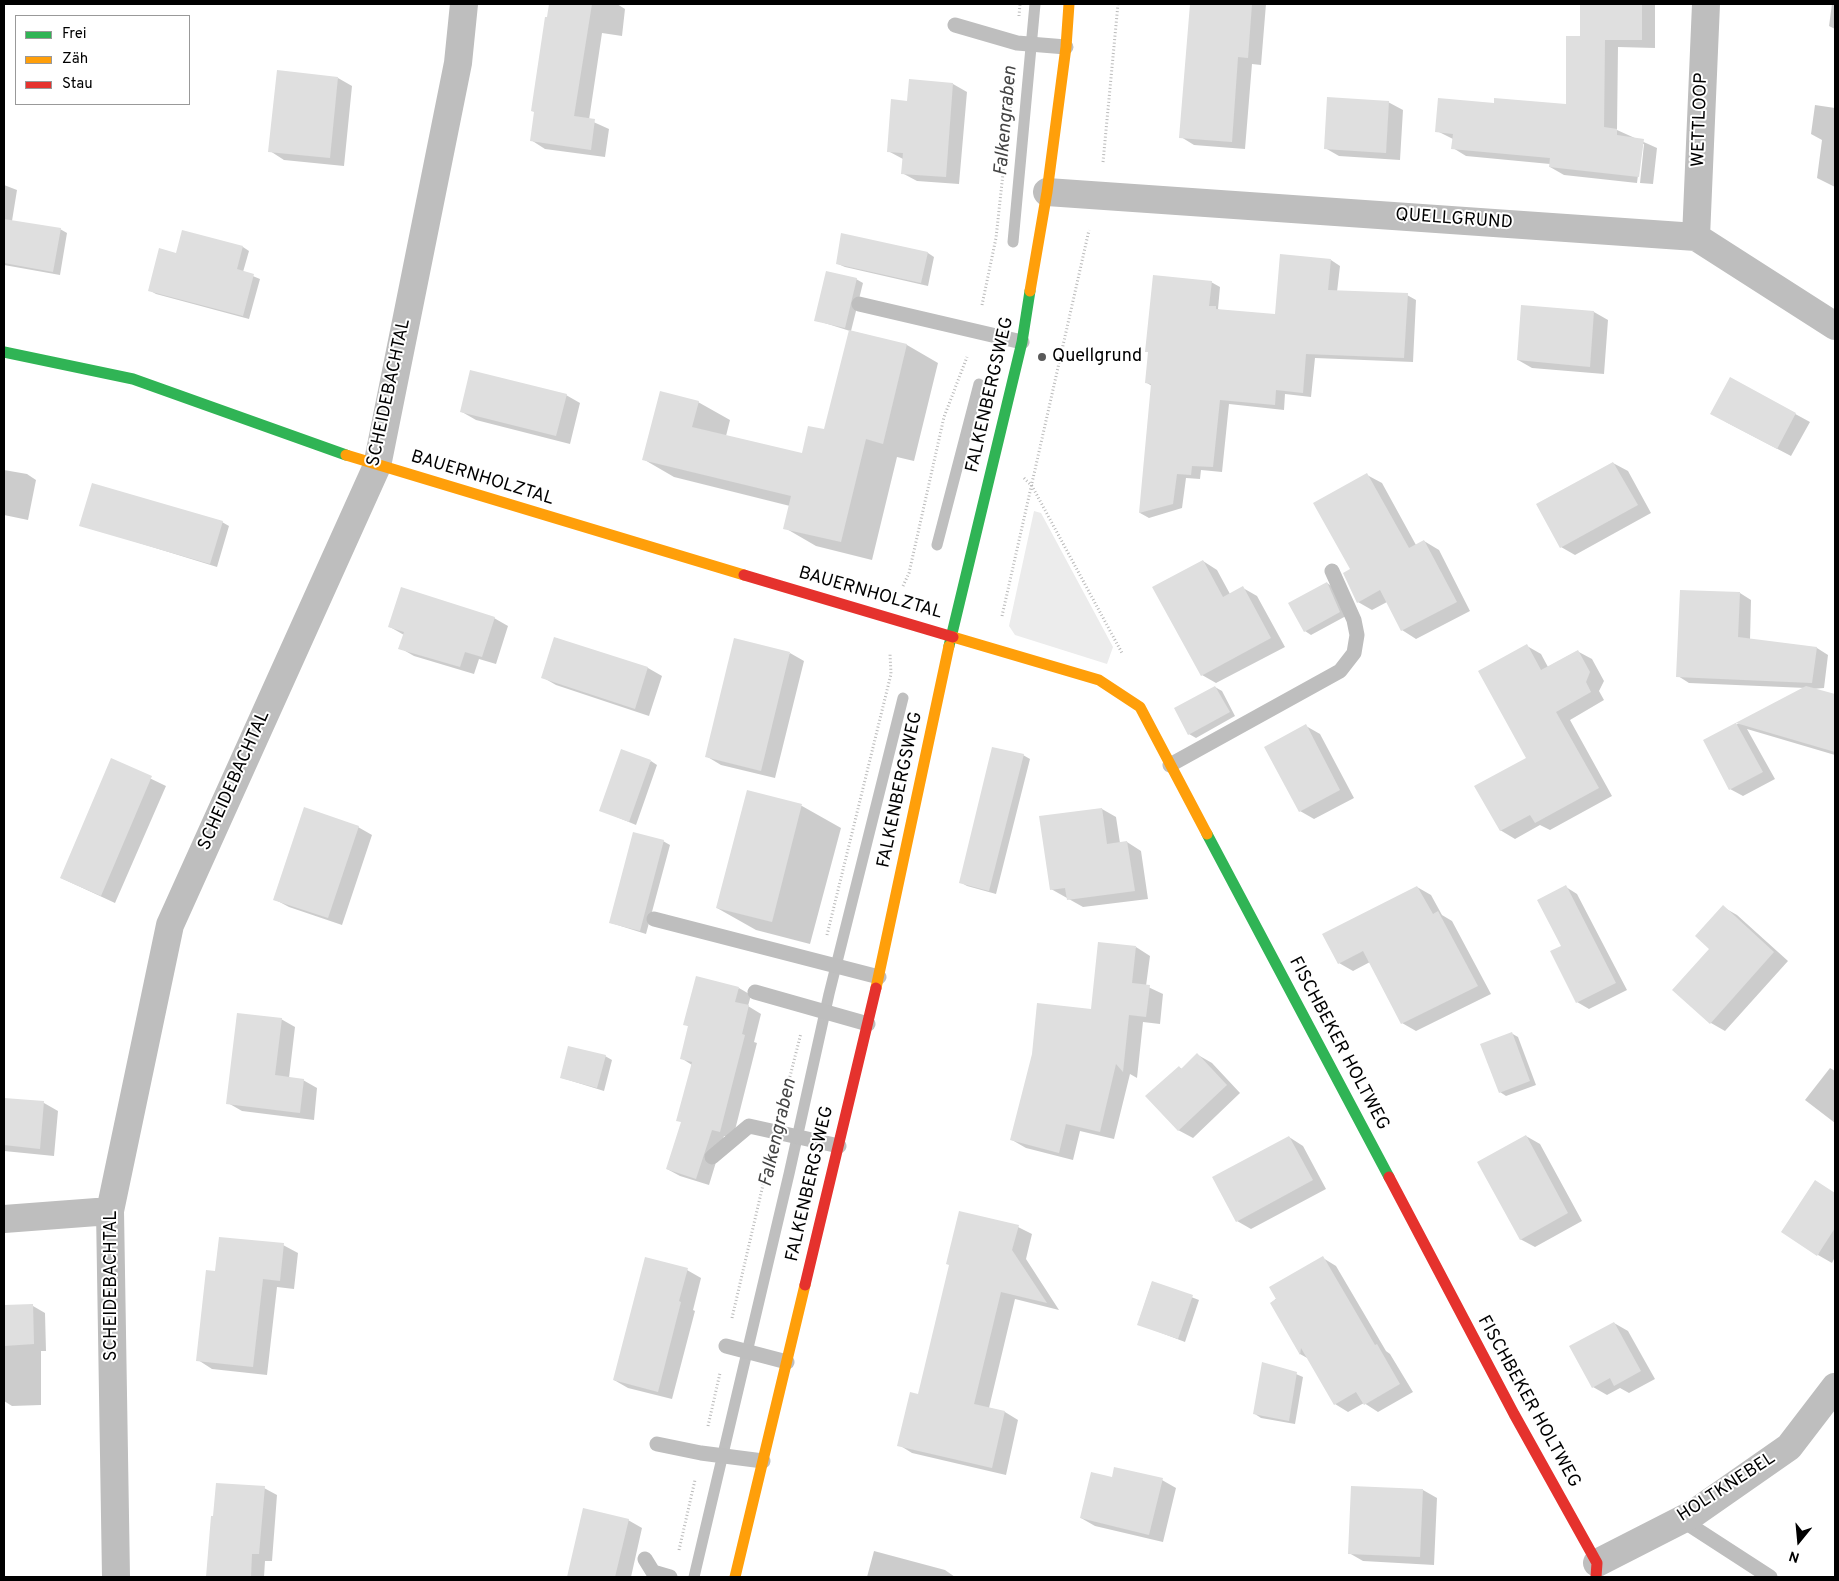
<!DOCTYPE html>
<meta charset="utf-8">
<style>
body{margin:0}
#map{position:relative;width:1839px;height:1581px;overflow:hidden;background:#fff;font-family:Overpass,sans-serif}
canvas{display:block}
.frame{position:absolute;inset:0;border:5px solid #000;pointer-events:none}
.legend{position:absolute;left:15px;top:15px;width:175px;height:90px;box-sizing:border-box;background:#fff;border:1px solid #999;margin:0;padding:6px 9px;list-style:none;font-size:15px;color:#000}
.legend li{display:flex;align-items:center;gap:10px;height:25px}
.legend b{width:25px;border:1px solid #999}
.north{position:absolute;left:1774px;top:1516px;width:50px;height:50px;-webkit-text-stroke:4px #fff;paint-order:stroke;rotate:197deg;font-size:14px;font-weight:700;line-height:20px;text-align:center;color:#000}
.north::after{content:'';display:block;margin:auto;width:18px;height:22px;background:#000;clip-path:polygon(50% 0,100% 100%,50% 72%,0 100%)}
</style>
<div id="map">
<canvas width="1839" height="1581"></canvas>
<div class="frame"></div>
<ul class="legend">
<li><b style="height:6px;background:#30b455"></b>Frei</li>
<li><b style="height:6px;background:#ff9f0a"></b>Zäh</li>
<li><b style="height:6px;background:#e5322d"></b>Stau</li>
</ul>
<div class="north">N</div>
</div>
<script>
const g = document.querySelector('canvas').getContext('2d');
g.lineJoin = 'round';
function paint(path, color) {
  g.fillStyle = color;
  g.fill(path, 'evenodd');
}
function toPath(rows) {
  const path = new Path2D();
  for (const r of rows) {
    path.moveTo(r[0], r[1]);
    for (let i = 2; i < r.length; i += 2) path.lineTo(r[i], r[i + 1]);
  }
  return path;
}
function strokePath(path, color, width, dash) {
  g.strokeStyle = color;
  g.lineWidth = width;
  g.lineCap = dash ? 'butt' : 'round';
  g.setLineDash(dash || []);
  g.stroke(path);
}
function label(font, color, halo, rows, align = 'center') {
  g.font = font + ' Overpass,sans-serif';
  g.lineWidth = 4;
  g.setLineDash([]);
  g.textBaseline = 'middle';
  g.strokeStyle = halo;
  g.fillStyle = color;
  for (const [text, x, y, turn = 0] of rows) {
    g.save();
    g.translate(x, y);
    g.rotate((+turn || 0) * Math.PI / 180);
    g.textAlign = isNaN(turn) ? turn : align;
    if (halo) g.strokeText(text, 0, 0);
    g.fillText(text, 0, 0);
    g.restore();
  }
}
const green = toPath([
 [1034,511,1041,513,1113,647,1107,664,1015,635,1009,626]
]);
const shadow = toPath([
 [551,4,617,4,625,9,622,36,602,33,589,120,609,129,605,157,545,149,531,140],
 [1191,4,1266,4,1261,65,1252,64,1245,149,1194,145,1181,137],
 [1581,4,1655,4,1655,48,1618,47,1617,130,1657,148,1653,184,1640,183,1644,144,1642,144,1637,183,1564,175,1550,167,1550,164,1466,156,1453,148,1453,139,1437,131,1495,105,1567,105,1581,38],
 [1832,4,1835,4,1835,29,1829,26],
 [338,78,352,86,344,166,284,160,270,151],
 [953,84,967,92,959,184,917,181,902,173,903,159,888,151,908,102],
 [1388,102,1403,110,1400,160,1339,156,1325,148],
 [1815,105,1835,108,1835,187,1817,178,1822,140,1811,134],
 [4,185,17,190,12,221,60,229,67,233,60,275,4,265],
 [842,234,928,253,934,257,928,286,845,267,838,264],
 [243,247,249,251,243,272,260,279,249,319,156,294,149,290,177,254],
 [1331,260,1340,266,1337,292,1407,295,1416,300,1413,362,1315,358,1311,397,1285,394,1284,410,1229,404,1222,472,1201,470,1200,479,1186,478,1182,508,1149,518,1140,513,1152,386,1147,383,1150,353,1147,351,1211,282,1220,287,1218,309,1221,311,1276,316],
 [856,279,863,283,851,331,907,345,938,363,914,461,897,457,872,560,816,546,785,528,790,506,674,477,643,459,698,402,730,420,726,436,803,454,825,431,850,331,815,320],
 [1522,307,1594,312,1608,320,1604,374,1532,368,1518,360],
 [1731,379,1810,422,1791,456,1726,422],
 [566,395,580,403,570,444,476,420,462,412],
 [1613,463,1628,471,1651,513,1575,555,1561,547],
 [4,470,27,474,36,480,28,520,4,515],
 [1367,475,1382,483,1416,545,1424,541,1439,550,1470,611,1416,639,1402,630,1387,602,1372,610,1358,602,1352,570],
 [222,522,229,526,217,567,81,525],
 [1203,561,1217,570,1230,594,1243,588,1257,596,1285,647,1216,683,1202,675],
 [1327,583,1333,587,1346,616,1311,635,1305,631],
 [1740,593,1751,600,1750,640,1817,648,1828,655,1824,688,1812,689,1835,696,1835,755,1747,729,1775,779,1743,796,1730,789,1705,741,1806,688,1689,683,1678,676],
 [494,618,508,626,496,664,479,659,474,674,414,656,400,648,404,635,390,627],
 [555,638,648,668,662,676,649,716,556,685,542,677],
 [1527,646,1541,654,1548,667,1577,651,1592,659,1604,681,1599,691,1604,700,1570,720,1612,796,1550,830,1540,825,1515,839,1500,830,1528,758],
 [790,653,804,661,775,778,721,765,706,756],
 [1215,687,1222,691,1235,716,1196,738,1189,734],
 [1306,726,1320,734,1354,798,1314,819,1300,811],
 [1023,755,1030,759,996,894,967,886,960,882],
 [112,760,166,786,115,903,61,878],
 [651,761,657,765,636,825,600,810],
 [748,792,802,806,841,828,810,944,756,930,717,908],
 [1102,809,1116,817,1120,843,1127,842,1141,851,1148,899,1083,907,1051,889],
 [358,827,372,835,342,925,289,907,274,899],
 [663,841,670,845,646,934,611,923],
 [1417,887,1431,895,1442,915,1452,921,1491,994,1416,1031,1402,1023,1370,962,1353,971,1339,963],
 [1566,887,1577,894,1627,990,1589,1009,1577,1002],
 [1723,907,1737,915,1788,961,1725,1031,1711,1023,1710,948],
 [1136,947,1150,956,1146,986,1163,994,1160,1024,1143,1022,1137,1078,1130,1074,1114,1139,1080,1131,1073,1160,1026,1148,1012,1140,1092,1010],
 [739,988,751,995,748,1006,761,1014,754,1042,757,1043,733,1138,724,1136,709,1185,680,1176,667,1169,682,1123,692,1065,681,1058,689,1027,685,1024],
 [281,1019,295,1027,289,1078,303,1080,317,1088,314,1120,242,1111,228,1103],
 [1511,1033,1518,1037,1536,1085,1506,1096,1500,1092],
 [1198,1055,1212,1063,1240,1093,1193,1138,1178,1130,1179,1067,1182,1069],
 [605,1056,612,1060,604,1091,562,1078],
 [1830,1068,1835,1071,1835,1123,1805,1100],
 [4,1099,44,1103,58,1111,54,1156,4,1151],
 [1526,1136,1540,1144,1582,1221,1535,1247,1520,1239],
 [1289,1137,1303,1146,1326,1189,1251,1229,1237,1221],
 [1829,1190,1835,1194,1835,1257,1832,1263,1818,1255],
 [1018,1227,1032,1234,1026,1259,1059,1310,1015,1299,989,1408,1005,1412,1018,1420,1006,1475,912,1453,899,1445,919,1396,950,1266],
 [283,1245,298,1253,294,1289,277,1287,267,1375,212,1369,198,1360,216,1272],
 [1323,1258,1336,1266,1386,1351,1390,1354,1413,1392,1378,1412,1364,1403,1348,1412,1335,1404,1309,1359,1300,1354,1271,1303],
 [687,1270,701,1278,693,1310,695,1311,672,1399,628,1388,614,1380],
 [1152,1282,1199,1300,1185,1342,1138,1324],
 [4,1306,33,1306,45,1313,46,1351,41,1351,41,1405,12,1406,4,1401],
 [1614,1323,1628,1331,1655,1379,1629,1393,1620,1388,1607,1395,1593,1387],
 [1296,1374,1303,1377,1295,1424,1261,1418,1255,1414],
 [1113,1479,1162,1480,1176,1488,1163,1542,1095,1526,1081,1518],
 [264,1488,277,1495,272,1561,265,1561,264,1577,208,1577,212,1517],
 [1423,1490,1437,1498,1434,1565,1363,1561,1349,1553],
 [584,1510,628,1520,642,1528,631,1577,568,1577],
 [874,1551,945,1570,955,1577,867,1577]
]);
const stream = toPath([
 [1013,242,1035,4],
 [937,545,979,384],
 [694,1577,789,1174,829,994,903,698]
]);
const building = toPath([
 [549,4,592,4,574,116,595,119,591,150,530,141,534,112,531,111,545,17,547,17],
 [1190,4,1252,4,1248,58,1238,57,1232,142,1179,138],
 [1580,4,1642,4,1642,40,1605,40,1604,127,1617,129,1617,135,1644,139,1639,177,1549,167,1550,158,1451,149,1453,134,1435,132,1438,98,1494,103,1494,98,1566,104,1566,36,1580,36],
 [277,70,338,77,330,158,268,152],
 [909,79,953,83,946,177,901,174,903,153,887,152,891,99,907,101],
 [1327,97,1389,101,1386,153,1324,149],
 [4,219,61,228,53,272,4,263],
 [182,230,243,246,237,269,254,274,243,316,148,291,159,248,176,253],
 [841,233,928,252,921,283,836,264],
 [1280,254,1331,259,1328,290,1408,293,1404,358,1306,354,1303,393,1276,390,1275,405,1220,400,1213,467,1192,466,1191,475,1177,474,1173,504,1139,513,1151,384,1145,383,1148,352,1145,352,1153,275,1212,281,1209,306,1216,306,1216,309,1275,314],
 [826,271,857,278,845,328,814,321],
 [1521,305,1594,311,1590,367,1517,360],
 [849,330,907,344,883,444,866,439,841,542,783,529,791,496,642,460,660,391,699,401,692,427,802,453,808,426,824,429],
 [470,370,567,394,556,436,460,412],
 [1730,377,1796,413,1777,449,1710,414],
 [1613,462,1638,505,1560,548,1536,504],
 [1367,473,1409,548,1424,540,1457,602,1401,631,1380,590,1357,603,1343,573,1350,569,1313,503],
 [92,483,223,521,210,564,79,526],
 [1203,560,1223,597,1243,586,1271,638,1201,676,1152,587],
 [1327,582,1340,612,1304,632,1288,603],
 [401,587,495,617,482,657,465,652,460,667,398,649,404,632,388,627],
 [1680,590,1740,592,1738,637,1817,647,1812,683,1676,677],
 [554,637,648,667,635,709,541,678],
 [734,638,790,652,761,771,705,757],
 [1527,644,1541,670,1578,650,1590,672,1586,682,1591,692,1556,712,1599,788,1535,823,1530,815,1500,831,1474,786,1526,758,1478,671],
 [1215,686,1230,712,1188,735,1174,708],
 [1806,686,1835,694,1835,752,1736,723,1763,772,1729,790,1703,740],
 [1306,724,1340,790,1299,812,1264,747],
 [992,747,1024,754,989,891,959,883],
 [621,749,651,760,629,822,599,811],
 [111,758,152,776,101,896,60,878],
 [747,790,802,804,772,922,716,908],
 [304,807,359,826,328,918,273,900],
 [1102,808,1107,844,1127,841,1135,891,1067,900,1065,888,1050,890,1039,816],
 [633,832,664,840,640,931,609,923],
 [1566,885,1616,983,1576,1003,1550,951,1561,946,1537,900],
 [1417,886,1433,914,1438,911,1478,986,1401,1024,1363,951,1338,964,1322,934],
 [1723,905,1774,952,1710,1024,1672,990,1709,949,1695,936],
 [1098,942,1136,946,1132,983,1150,985,1146,1017,1129,1015,1123,1072,1116,1064,1100,1132,1066,1124,1059,1153,1010,1140,1032,1054,1037,1003,1091,1009],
 [696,976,739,987,735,1002,749,1005,742,1034,745,1035,720,1132,712,1130,696,1179,666,1169,681,1122,676,1121,692,1062,680,1059,688,1026,683,1025],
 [237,1013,282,1018,275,1075,304,1079,300,1113,226,1104],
 [1512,1032,1530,1081,1499,1093,1480,1044],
 [568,1046,606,1055,597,1088,560,1078],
 [1197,1053,1227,1085,1178,1131,1145,1096,1179,1066,1181,1069],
 [4,1098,44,1101,40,1149,4,1145],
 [1526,1135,1568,1213,1520,1240,1477,1162],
 [1289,1136,1313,1180,1236,1222,1212,1177],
 [1815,1180,1835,1193,1835,1228,1817,1256,1781,1232],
 [959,1211,1019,1225,1012,1250,1047,1303,1001,1292,974,1404,1005,1411,992,1468,897,1446,910,1392,918,1394,949,1265,946,1264],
 [219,1237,284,1243,280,1281,263,1279,253,1367,196,1361,206,1270,215,1271],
 [1323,1256,1375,1345,1377,1344,1400,1384,1364,1405,1356,1392,1334,1405,1301,1348,1300,1355,1270,1303,1276,1299,1269,1287],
 [645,1257,688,1268,679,1301,681,1302,658,1392,613,1380],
 [1152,1281,1193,1295,1178,1339,1137,1325],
 [33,1304,34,1344,4,1346,4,1305],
 [1614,1322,1641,1371,1614,1386,1610,1378,1592,1388,1569,1346],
 [1262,1362,1297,1372,1289,1421,1253,1414],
 [1114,1467,1163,1478,1149,1535,1080,1518,1091,1472,1112,1477],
 [216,1483,265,1486,259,1554,252,1554,251,1577,206,1577,211,1516,213,1516],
 [1351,1486,1423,1489,1420,1557,1348,1554],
 [583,1508,629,1519,615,1577,567,1577]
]);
const path = toPath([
 [1019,16,1020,4],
 [1103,162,1118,4],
 [982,305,996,238,1014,72],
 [1024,478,1032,486,1122,653],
 [903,586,909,573,944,417,967,357],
 [1002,616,1089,230],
 [827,935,891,674,890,654],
 [783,1104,801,1033],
 [732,1318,769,1159],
 [708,1426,720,1373],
 [679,1550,695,1480]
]);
const lane = toPath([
 [955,25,1017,43,1066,47],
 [859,304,1022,342],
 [1170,765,1340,671,1354,653,1357,635,1354,620,1332,571],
 [654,919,879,977],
 [755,992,868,1024],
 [712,1157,749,1126,839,1146],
 [726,1346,787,1362],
 [657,1444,701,1453,763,1461],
 [1682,1520,1770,1577],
 [645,1559,653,1572,670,1577]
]);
const street = toPath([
 [1047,192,1696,237,1835,326],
 [1696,237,1706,4],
 [4,1219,110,1211],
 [1597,1563,1693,1514,1789,1447,1835,1387],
 [116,1577,110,1211,170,925,377,466,458,63,464,4]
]);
const fast = toPath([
 [4,352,133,379,346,455],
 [949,646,1022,342,1030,291],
 [1207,834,1389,1177]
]);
const slow = toPath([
 [1030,291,1047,192,1066,47,1069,4],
 [346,455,744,575],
 [953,637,1099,680,1140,707,1207,834],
 [876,988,949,646],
 [735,1577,805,1285]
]);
const jam = toPath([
 [744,575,953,637],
 [1389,1177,1514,1414,1597,1563,1596,1577],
 [805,1285,876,988]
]);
const markers = [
 [1042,357,5,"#595959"]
];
const streetNames = [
 ["WETTLOOP",1701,120,-88],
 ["QUELLGRUND",1454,220,4],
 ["SCHEIDEBACHTAL",390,393,-78],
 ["FALKENBERGSWEG",991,395,-77],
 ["BAUERNHOLZTAL",482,479,17],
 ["BAUERNHOLZTAL",870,594,16],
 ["SCHEIDEBACHTAL",235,781,-66],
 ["FALKENBERGSWEG",901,790,-78],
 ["FISCHBEKER HOLTWEG",1338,1044,62],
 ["FALKENBERGSWEG",811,1184,-77],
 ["SCHEIDEBACHTAL",112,1286,-90],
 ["FISCHBEKER HOLTWEG",1528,1402,61],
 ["HOLTKNEBEL",1727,1488,-33]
];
const poiNames = [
 ["Quellgrund",1052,357]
];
const waterNames = [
 ["Falkengraben",1007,121,-85],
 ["Falkengraben",779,1133,-77]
];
paint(green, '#ececec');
paint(shadow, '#0003');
strokePath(stream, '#bfbfbf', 11);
paint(building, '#dfdfdf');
strokePath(path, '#b9b9b9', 3, [1, 2.5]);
strokePath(lane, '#bebebe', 15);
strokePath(street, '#bebebe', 28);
strokePath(fast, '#30b455', 11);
strokePath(slow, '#ff9f0a', 11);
strokePath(jam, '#e5322d', 11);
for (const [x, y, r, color] of markers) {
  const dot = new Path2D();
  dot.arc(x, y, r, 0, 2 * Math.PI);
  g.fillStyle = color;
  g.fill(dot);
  strokePath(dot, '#fff', 2);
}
label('18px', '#000', '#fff', streetNames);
label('18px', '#000', '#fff', poiNames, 'left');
label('italic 19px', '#444', '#fff', waterNames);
</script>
